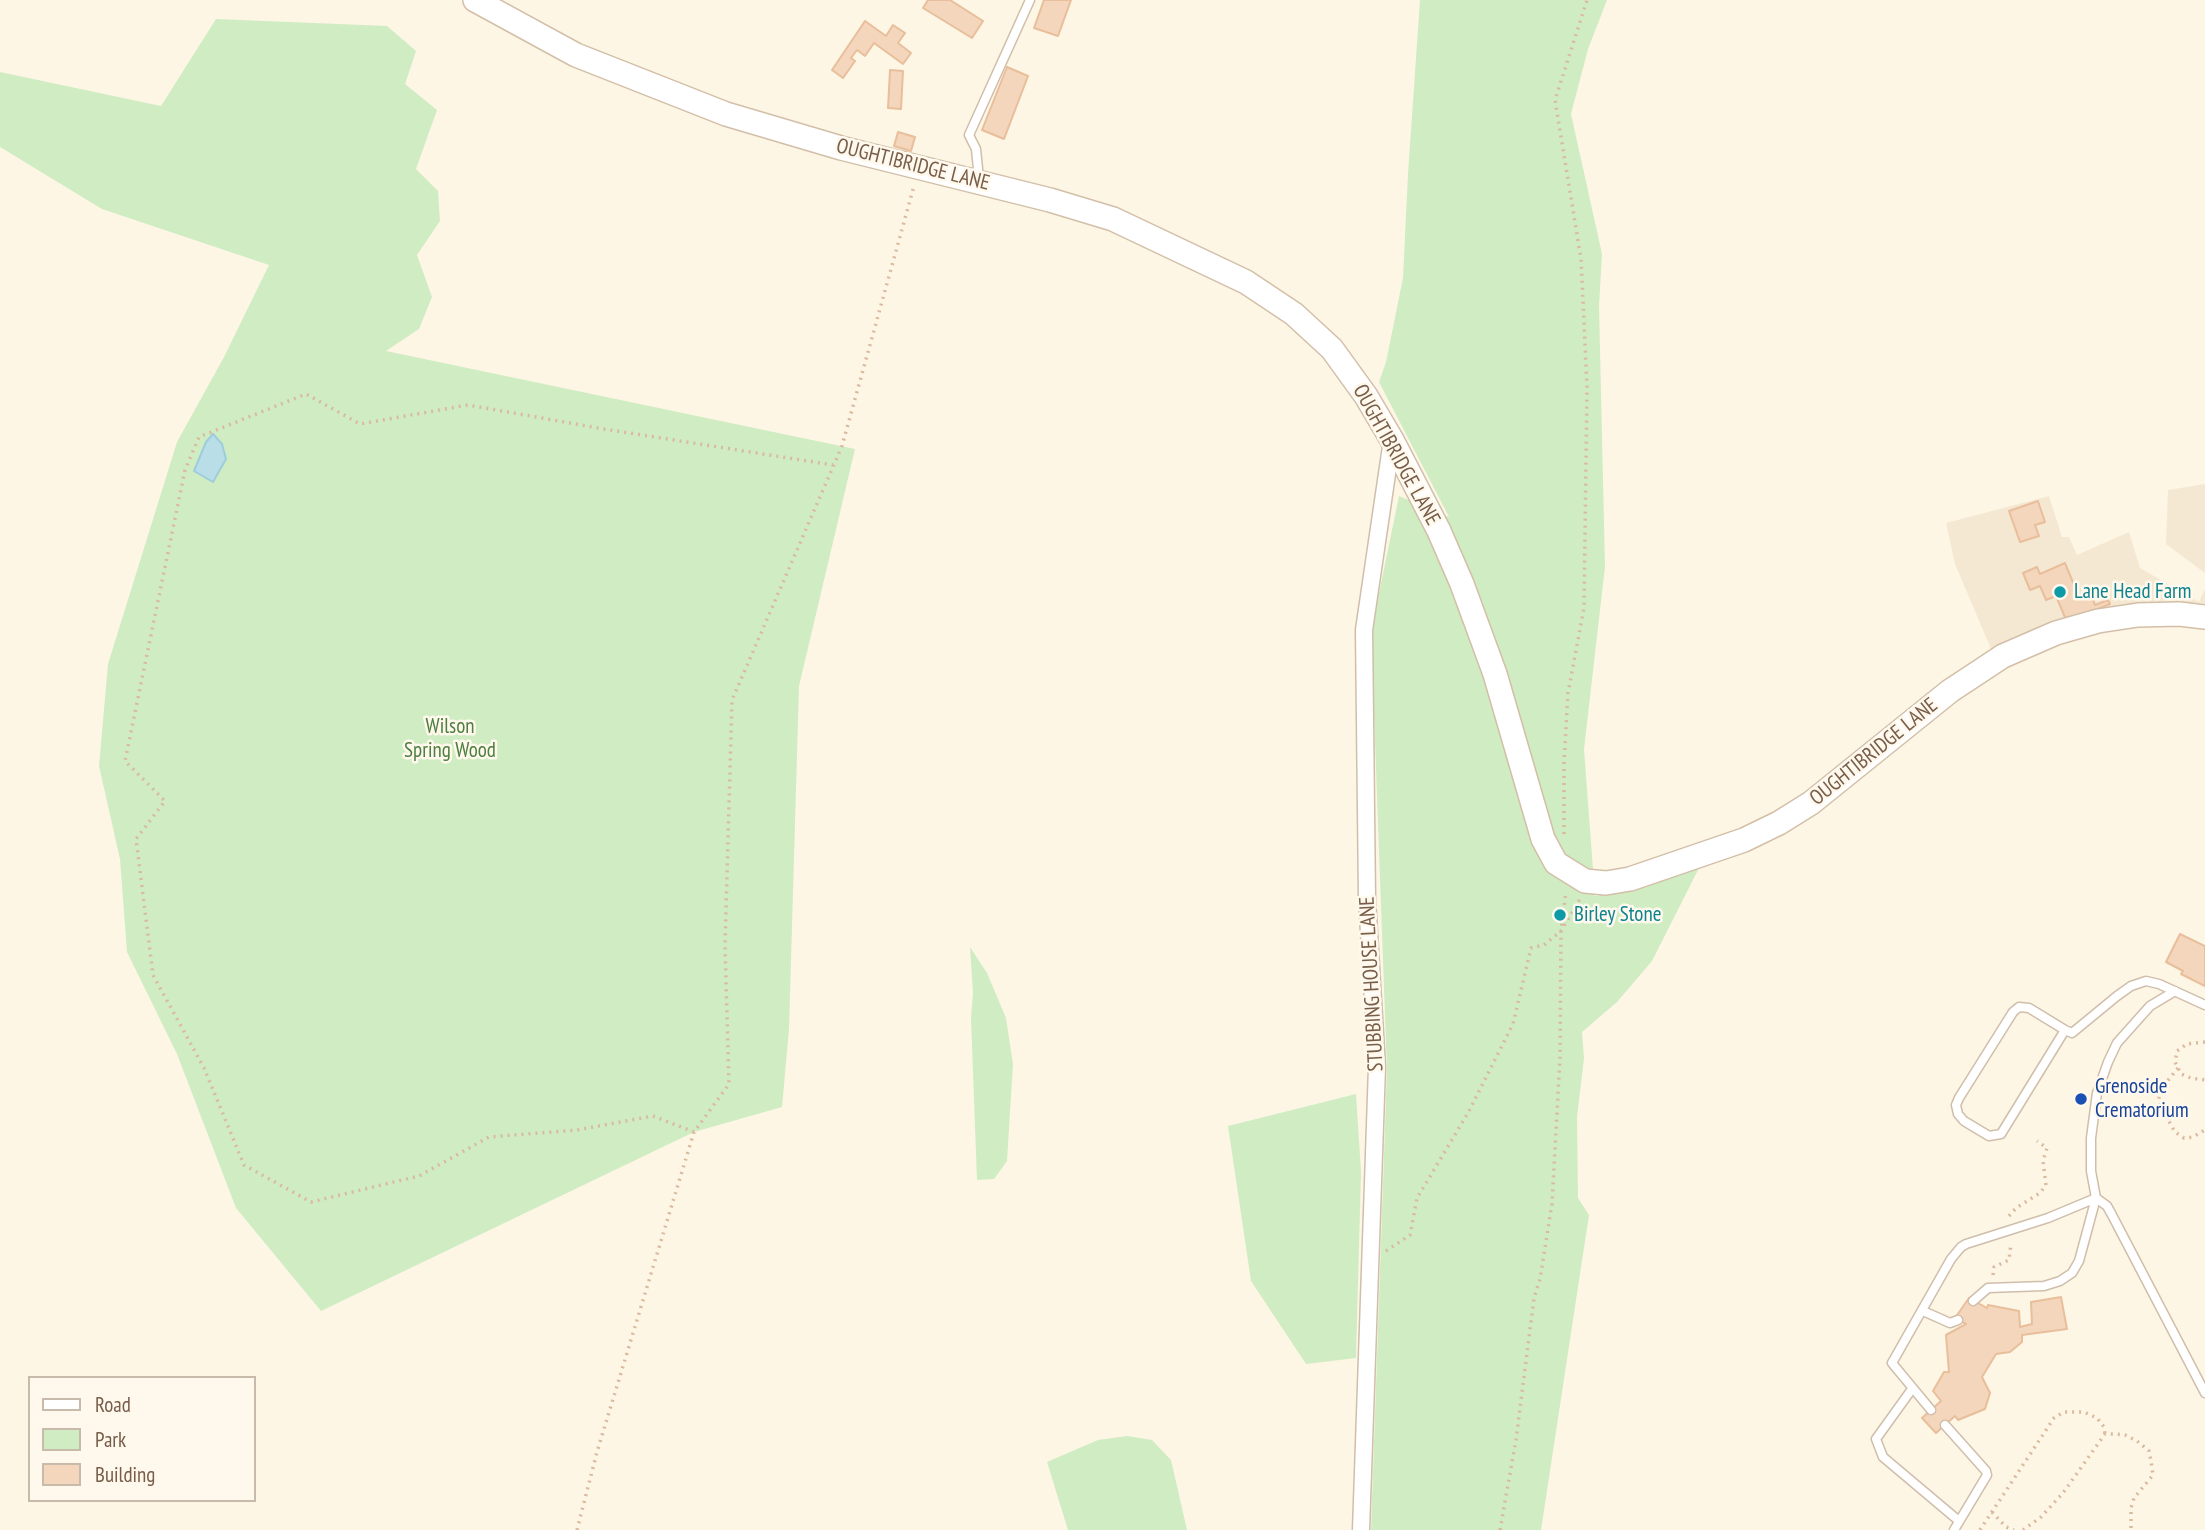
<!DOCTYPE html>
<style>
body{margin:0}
#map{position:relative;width:2205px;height:1530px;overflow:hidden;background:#fdf6e5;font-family:"PT Sans Narrow",sans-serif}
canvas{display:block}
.legend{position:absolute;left:28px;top:1376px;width:228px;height:126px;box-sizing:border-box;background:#fff9ed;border:2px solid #c9bbab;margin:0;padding:9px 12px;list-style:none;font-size:21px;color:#785d49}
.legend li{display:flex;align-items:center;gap:14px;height:35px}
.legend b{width:35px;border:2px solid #c9bbab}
</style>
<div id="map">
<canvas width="2205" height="1530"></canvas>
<ul class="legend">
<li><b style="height:9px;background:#fff"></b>Road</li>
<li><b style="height:19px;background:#d0ecc3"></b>Park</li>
<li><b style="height:19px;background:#f4d6bc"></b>Building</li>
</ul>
</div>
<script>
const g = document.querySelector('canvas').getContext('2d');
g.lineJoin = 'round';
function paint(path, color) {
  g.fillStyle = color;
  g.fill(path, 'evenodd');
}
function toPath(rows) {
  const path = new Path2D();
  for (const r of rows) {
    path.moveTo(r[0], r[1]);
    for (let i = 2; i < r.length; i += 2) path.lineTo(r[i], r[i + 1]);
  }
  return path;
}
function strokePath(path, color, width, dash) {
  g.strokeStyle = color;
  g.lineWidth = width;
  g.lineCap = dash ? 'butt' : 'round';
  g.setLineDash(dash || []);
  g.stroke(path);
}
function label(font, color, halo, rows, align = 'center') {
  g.font = font + ' "PT Sans Narrow",sans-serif';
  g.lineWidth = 5;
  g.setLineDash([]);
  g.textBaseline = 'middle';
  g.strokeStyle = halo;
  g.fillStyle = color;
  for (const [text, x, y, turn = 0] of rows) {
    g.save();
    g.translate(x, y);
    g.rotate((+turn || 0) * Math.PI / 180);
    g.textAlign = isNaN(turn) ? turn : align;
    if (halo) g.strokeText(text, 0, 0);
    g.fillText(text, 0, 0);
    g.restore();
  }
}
const residential = toPath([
 [2205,484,2205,573,2166,544,2168,490],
 [2049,496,2062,537,2069,537,2077,555,2129,532,2140,568,2199,602,2205,589,2205,604,2200,603,2196,608,2040,629,1991,649,1955,564,1946,523]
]);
const green = toPath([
 [1420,0,1607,0,1588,49,1571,114,1602,254,1599,306,1605,567,1584,749,1595,896,1635,889,1700,866,1652,961,1617,1002,1582,1032,1584,1058,1577,1117,1578,1198,1589,1215,1541,1530,1371,1530,1387,1070,1371,632,1399,496,1449,517,1379,382,1386,362,1403,278,1408,174],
 [216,19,387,26,416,51,405,84,437,110,416,169,438,191,440,221,417,255,432,297,419,329,386,351,855,449,799,686,789,1029,782,1107,694,1132,321,1311,236,1208,177,1054,127,952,120,859,99,766,108,664,177,442,224,357,269,265,102,209,0,147,0,72,161,106],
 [970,947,987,973,1006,1018,1013,1064,1007,1161,994,1179,977,1180,971,1018,973,993],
 [1356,1094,1361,1172,1356,1358,1306,1364,1251,1281,1228,1126],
 [1127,1436,1152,1440,1171,1460,1187,1530,1068,1530,1047,1462,1098,1440]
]);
const water = toPath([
 [213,434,222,444,226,459,213,482,194,471,206,442,213,434]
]);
const building = toPath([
 [928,0,950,0,983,21,972,38,923,8,928,0],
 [1044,0,1071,0,1058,36,1034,28,1044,0],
 [865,21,886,36,893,25,905,33,898,43,911,53,903,64,874,43,865,56,857,50,851,58,855,61,843,78,832,70,865,21],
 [1007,67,1028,76,1004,139,982,130,1007,67],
 [890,70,903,71,901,109,888,108,890,70],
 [898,132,915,137,911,151,894,146,898,132],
 [2038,501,2045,522,2035,525,2039,536,2020,542,2009,511,2038,501],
 [2065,563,2079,597,2090,593,2095,605,2108,600,2110,604,2067,622,2056,596,2046,600,2040,586,2030,590,2023,573,2037,567,2040,574,2065,563],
 [2180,934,2205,946,2205,986,2181,974,2183,971,2166,962,2180,934],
 [2061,1297,2067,1329,2022,1335,2022,1342,2010,1352,1996,1354,1982,1377,1990,1393,1985,1409,1958,1420,1955,1416,1936,1433,1922,1418,1941,1401,1933,1391,1944,1372,1949,1372,1946,1335,1966,1324,1955,1318,1969,1298,1987,1308,1988,1305,2019,1311,2020,1327,2032,1324,2031,1302,2061,1297]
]);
const path = toPath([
 [1564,834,1564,763,1568,693,1584,608,1587,387,1581,259,1555,100,1587,0],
 [2205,1042,2187,1044,2177,1051,2175,1062,2181,1074,2191,1078,2205,1080],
 [2178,1068,2161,1089,2158,1102,2175,1132,2184,1138,2193,1137,2205,1130],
 [694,1132,653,1116,577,1130,489,1137,419,1176,311,1202,244,1165,204,1068,153,975,136,839,165,801,125,761,185,470,199,437,306,394,360,424,468,405,604,429,833,465],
 [2009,1216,2016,1208,2040,1193,2046,1185,2043,1161,2047,1148,2037,1141],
 [1386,1251,1410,1235,1417,1198,1468,1113,1513,1024,1531,948,1544,945,1561,931,1580,899],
 [1993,1275,1994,1267,2009,1260,2011,1243],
 [1992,1512,2006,1527,2014,1530],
 [577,1530,597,1452,694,1132,729,1084,725,946,732,700,842,446,914,186],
 [1500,1530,1516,1440,1534,1298,1540,1279,1552,1204,1560,1058,1561,931,1566,891],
 [1980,1530,2054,1418,2064,1412,2084,1412,2097,1418,2104,1427,2105,1434],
 [2023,1530,2041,1517,2063,1493,2105,1434,2114,1434,2125,1435,2137,1441,2149,1451,2151,1461,2153,1475,2134,1498,2131,1508,2131,1530]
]);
const lane = toPath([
 [979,179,976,149,969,135,1030,0],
 [2065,1030,2001,1134,1989,1136,1964,1121,1958,1114,1956,1105,1959,1098,2013,1012,2019,1007,2029,1008,2065,1030,2072,1033,2117,996,2131,986,2146,981,2159,984,2205,1005],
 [1973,1301,1988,1288,2044,1286,2060,1281,2072,1273,2079,1261,2096,1198,2091,1171,2091,1138,2097,1093,2108,1062,2117,1043,2150,1006,2175,991],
 [1923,1311,1950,1323,1958,1320],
 [1912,1389,1876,1439,1883,1457,1959,1521],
 [1931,1410,1892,1363,1951,1259,1961,1247,1966,1244,2048,1218,2096,1198,2107,1206,2112,1215,2205,1393],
 [1945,1425,1986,1471,1987,1475,1954,1530]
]);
const street = toPath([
 [1361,1530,1377,1067,1367,899,1364,630,1392,440]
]);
const secondary = toPath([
 [475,0,576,55,726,114,841,148,1050,200,1113,219,1246,282,1294,314,1332,349,1366,396,1392,440,1439,531,1462,584,1495,674,1543,839,1556,863,1585,881,1606,883,1630,879,1744,840,1779,823,1811,803,1950,691,2003,656,2056,633,2098,621,2138,615,2179,614,2205,617]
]);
const markers = [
 [2060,592,7,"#0f9aa8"],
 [1560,915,7,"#0f9aa8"],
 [2081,1099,7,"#1a4fb4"]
];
const streetNames = [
 ["OUGHTIBRIDGE LANE",913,165,14],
 ["OUGHTIBRIDGE LANE",1396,455,61],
 ["OUGHTIBRIDGE LANE",1874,752,-39],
 ["STUBBING HOUSE LANE",1372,984,-93]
];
const cultureNames = [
 ["Lane Head Farm",2074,592],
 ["Birley Stone",1574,915]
];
const parkNames = [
 ["Wilson",450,727],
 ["Spring Wood",450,751]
];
const transitNames = [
 ["Grenoside",2095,1087],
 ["Crematorium",2095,1111]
];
paint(residential, '#f5e8d3');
paint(green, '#d0ecc3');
paint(water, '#b9dee8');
strokePath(water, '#9ecddb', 2);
paint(building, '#f4d6bc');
strokePath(building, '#e8be9b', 2);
strokePath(lane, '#d0beab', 11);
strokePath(street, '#d0beab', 19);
strokePath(secondary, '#d3bfa8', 26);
strokePath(path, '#daba9e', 3.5, [2, 5]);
strokePath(lane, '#fff', 8);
strokePath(street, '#fff', 16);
strokePath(secondary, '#fff', 23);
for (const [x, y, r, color] of markers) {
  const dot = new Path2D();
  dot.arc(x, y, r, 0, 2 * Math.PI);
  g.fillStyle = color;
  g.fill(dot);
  strokePath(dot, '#fff9ed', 2.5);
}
label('21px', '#785d49', '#fff9ed', streetNames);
label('21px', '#0d838f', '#fff9ed', cultureNames, 'left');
label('21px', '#4d7f40', '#fff9ed', parkNames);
label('21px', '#164399', '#fff9ed', transitNames, 'left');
</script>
